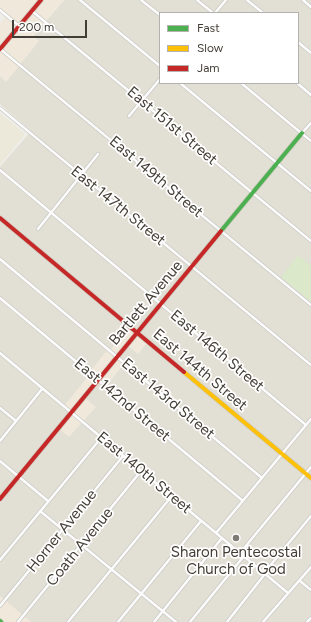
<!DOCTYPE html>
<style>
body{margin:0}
#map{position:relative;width:311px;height:622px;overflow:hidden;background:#eeede8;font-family:Figtree,sans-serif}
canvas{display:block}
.legend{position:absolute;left:159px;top:12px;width:140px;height:72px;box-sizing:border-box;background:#fff;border:1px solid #b4b2ae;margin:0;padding:5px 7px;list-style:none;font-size:12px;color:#433e35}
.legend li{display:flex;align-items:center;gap:8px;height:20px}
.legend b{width:20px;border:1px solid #b4b2ae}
.scale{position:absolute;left:12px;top:20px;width:75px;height:18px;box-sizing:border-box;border:2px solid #433e35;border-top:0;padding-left:5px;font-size:12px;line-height:14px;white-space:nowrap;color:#433e35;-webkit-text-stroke:3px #fff;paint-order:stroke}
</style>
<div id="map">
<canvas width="311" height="622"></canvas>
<ul class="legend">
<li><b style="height:5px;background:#4caf50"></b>Fast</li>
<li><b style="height:5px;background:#ffc107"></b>Slow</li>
<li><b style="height:5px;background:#c62828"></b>Jam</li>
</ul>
<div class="scale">200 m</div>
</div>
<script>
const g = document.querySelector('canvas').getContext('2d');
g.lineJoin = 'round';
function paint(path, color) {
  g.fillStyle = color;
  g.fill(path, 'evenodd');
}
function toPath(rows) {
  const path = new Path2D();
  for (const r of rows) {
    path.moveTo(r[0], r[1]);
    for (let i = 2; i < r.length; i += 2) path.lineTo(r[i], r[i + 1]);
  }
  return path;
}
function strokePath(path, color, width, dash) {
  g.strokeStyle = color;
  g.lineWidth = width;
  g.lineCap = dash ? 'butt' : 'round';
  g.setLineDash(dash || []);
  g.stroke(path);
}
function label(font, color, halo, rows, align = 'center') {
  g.font = font + ' Figtree,sans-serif';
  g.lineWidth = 3.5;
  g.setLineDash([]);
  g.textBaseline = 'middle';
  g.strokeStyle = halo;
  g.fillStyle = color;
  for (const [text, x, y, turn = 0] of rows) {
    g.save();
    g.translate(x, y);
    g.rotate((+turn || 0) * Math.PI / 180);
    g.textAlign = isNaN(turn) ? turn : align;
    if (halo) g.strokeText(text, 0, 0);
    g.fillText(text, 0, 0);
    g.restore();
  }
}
const residential = toPath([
 [64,0,311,0,311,622,0,622,0,167,31,131,0,104,0,76,6,81,18,67,15,58],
 [160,13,298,13,298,83,160,83]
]);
const commercial = toPath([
 [0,0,64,0,33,36,39,41,6,82,0,76,0,24,6,16,0,11],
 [130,327,148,342,138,354,127,345,118,357,125,363,106,386,98,380,84,397,96,407,69,437,58,428,71,413,63,407,90,374,89,373,108,349,110,350],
 [0,596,5,600,31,622,0,622]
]);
const education = toPath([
 [0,113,25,134,0,165]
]);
const green = toPath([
 [298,255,311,266,311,302,281,277]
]);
const street = toPath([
 [80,0,160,66],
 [141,0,160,15],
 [197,0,213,13],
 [247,0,263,13],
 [303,0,311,7],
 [0,10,19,26],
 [32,11,311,241],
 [215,13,226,0],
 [298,42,311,53],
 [0,49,311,305],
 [180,83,311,191],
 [241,83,311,141],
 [297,83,311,95],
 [0,108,311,365],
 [129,116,160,79],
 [302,133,311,123],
 [0,170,306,425],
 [38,229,98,154],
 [0,259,262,478],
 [0,298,243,501],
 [0,353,288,593],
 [0,408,16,421],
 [0,441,42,389],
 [0,461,48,501],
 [40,511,176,622],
 [216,533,311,419],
 [240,553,311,467],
 [0,560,101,438],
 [264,573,311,516],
 [300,581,311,590],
 [0,606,123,456],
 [18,622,141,471],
 [68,622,171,497],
 [118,622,201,521],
 [154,622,222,538],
 [190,622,244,556],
 [227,622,265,574],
 [263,622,311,567],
 [307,622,311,618]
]);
const fast = toPath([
 [221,231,302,133],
 [0,621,1,622]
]);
const slow = toPath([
 [184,372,311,478]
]);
const jam = toPath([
 [0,49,41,0],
 [0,218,184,372],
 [0,499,221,231]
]);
const markers = [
 [236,538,4,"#7f7b74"]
];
const streetNames = [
 ["East 151st Street",172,126,40],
 ["East 149th Street",156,177,40],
 ["East 147th Street",118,206,39],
 ["Bartlett Avenue",146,303,-50],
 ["East 146th Street",217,351,40],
 ["East 144th Street",200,370,40],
 ["East 143rd Street",168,399,40],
 ["East 142nd Street",122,400,40],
 ["East 140th Street",144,473,40],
 ["Horner Avenue",62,531,-51],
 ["Coath Avenue",80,547,-51]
];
const poiNames = [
 ["Sharon Pentecostal",236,553],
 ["Church of God",236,570]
];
paint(residential, '#e2dfd5');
paint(commercial, '#f0e9db');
paint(education, '#ece8da');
paint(green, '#dbe8c9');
strokePath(street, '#cac9c4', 4);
strokePath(fast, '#cdcabf', 5.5);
strokePath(slow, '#cdcabf', 5.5);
strokePath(jam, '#cdcabf', 5.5);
strokePath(street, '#fcfcfc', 2.5);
strokePath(fast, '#4caf50', 4);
strokePath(slow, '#ffc107', 4);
strokePath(jam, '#c62828', 4);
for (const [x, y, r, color] of markers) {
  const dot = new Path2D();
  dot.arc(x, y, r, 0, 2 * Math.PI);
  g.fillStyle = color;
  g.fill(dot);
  strokePath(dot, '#fff', 1.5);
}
label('15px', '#433e35', '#fff', streetNames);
label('15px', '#433e35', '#fff', poiNames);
</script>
